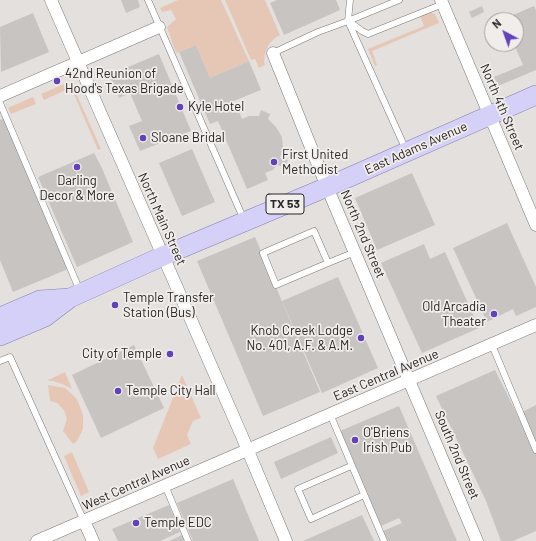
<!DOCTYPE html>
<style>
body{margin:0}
#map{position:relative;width:536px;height:541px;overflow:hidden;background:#e4e0de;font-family:Barlow,sans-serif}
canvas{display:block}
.north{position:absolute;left:484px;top:12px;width:40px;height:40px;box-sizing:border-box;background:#f1edeb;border:1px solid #a19e9d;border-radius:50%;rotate:319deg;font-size:11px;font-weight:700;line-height:16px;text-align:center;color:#292727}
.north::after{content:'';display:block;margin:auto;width:14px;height:18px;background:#6142bb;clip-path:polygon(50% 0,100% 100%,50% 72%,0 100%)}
</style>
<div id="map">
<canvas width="536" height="541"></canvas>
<div class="north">N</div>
</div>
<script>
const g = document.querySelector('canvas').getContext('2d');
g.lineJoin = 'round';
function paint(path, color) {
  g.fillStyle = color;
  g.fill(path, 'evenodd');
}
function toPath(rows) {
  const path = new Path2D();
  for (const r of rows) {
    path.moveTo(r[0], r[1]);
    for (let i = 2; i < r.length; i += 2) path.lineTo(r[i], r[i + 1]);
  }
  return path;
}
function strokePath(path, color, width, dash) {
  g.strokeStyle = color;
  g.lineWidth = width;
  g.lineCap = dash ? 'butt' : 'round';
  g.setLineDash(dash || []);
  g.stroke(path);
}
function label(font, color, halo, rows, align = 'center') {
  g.font = font + ' Barlow,sans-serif';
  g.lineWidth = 3.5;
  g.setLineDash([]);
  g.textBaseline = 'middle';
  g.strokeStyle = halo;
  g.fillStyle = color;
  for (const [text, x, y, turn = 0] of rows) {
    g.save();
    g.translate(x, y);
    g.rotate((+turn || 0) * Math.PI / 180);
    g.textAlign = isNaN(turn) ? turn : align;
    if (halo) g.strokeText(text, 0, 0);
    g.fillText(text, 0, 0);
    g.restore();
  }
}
const green = toPath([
 [178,0,221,0,249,61,210,78,196,45,176,53,167,27,176,19,171,10,162,12,160,8],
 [225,0,265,0,280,35,275,38,269,44,265,53,264,62,265,65,259,68,255,59,251,60],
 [429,12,435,14,439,23,372,51,377,65,375,66,368,49,424,26,420,16],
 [64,84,66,90,44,100,41,94],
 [75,91,101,149,98,150,73,92],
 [33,97,36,104,11,114,8,108],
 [65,372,72,389,62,384,53,381,49,381,48,380],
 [182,375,201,418,193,421,187,435,191,444,158,459,153,448],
 [48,385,65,388,77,399,83,415,83,429,77,441,73,444,63,431,67,419,64,410,57,403,50,401],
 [72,452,89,492,81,496,64,456]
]);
const building = toPath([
 [121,0,138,0,140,7,126,13],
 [277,0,336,0,340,10,284,35,270,3],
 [482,6,484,12,472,18,469,12],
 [534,6,536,10,536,70,498,86,494,77,523,65,514,44,516,44,516,20,504,20,504,19],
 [33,13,49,52,1,72,0,27],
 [196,45,210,78,249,61,261,90,231,102,236,113,239,111,242,119,249,116,259,116,261,110,270,114,268,119,276,127,282,137,283,148,280,158,288,160,285,167,277,165,273,170,265,173,268,180,247,189,218,121,210,124,179,52],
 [159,54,191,131,140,151,129,126,142,121,130,93,119,98,109,75],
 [4,118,68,269,13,292,0,260,0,120],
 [192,149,215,202,182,216,159,163],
 [94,153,101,166,133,242,77,267,38,177],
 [412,173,435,225,377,250,355,198],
 [507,223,536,287,536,307,516,316,513,309,487,322,453,248],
 [255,237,320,392,263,416,197,261],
 [424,244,430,259,445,252,479,328,422,353,381,263],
 [338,277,378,368,322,393,282,301],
 [134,345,164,408,101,438,72,375],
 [495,370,536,452,536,531,513,541,501,541,486,501,436,396],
 [536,405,536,442,522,412],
 [399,406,457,541,388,541,383,531,402,523,399,518,381,526,340,431],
 [331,437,338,453,281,479,274,462],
 [233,479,259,541,193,541,177,503],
 [169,505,180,532,160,541,118,541,112,529],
 [362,515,374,541,303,541],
 [182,535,184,541,169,541]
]);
const lane = toPath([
 [148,0,244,220],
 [350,0,348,21,406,150],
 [350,22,362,31,368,34,443,4],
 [273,53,318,32,348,21,399,0],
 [0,103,80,291],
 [328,263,314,231,263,253,276,285,328,263,355,252],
 [492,345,536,450],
 [0,361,10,357,84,521],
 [330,414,384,541],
 [351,466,298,489,311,519,364,495],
 [165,485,188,541]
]);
const street = toPath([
 [51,0,241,434,286,541],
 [441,0,536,225],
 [273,53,327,187,477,541],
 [0,96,159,27],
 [84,521,93,541],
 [37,541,536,325]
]);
const primary = toPath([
 [0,317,40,300,70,298],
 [0,336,45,317,70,298,163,256,327,187,536,95]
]);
const markers = [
 [57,81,4,"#6142bb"],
 [180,107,4,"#6142bb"],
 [143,138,4,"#6142bb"],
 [274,162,4,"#6142bb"],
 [77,167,4,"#6142bb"],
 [115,305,4,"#6142bb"],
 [494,314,4,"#6142bb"],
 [361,338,4,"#6142bb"],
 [170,354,4,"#6142bb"],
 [118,391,4,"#6142bb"],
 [355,440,4,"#6142bb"],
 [136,523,4,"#6142bb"]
];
const shields = [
 [285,204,38]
];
const shieldNames = [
 ["TX 53",285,204]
];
const poiNames = [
 ["42nd Reunion of",65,74],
 ["Hood's Texas Brigade",65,89],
 ["Kyle Hotel",188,107],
 ["Sloane Bridal",151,138],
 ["First United",282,155],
 ["Methodist",282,170],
 ["Darling",77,181,"center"],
 ["Decor & More",77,196,"center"],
 ["Temple Transfer",123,298],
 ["Station (Bus)",123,313],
 ["Old Arcadia",486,307,"right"],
 ["Theater",486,322,"right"],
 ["Knob Creek Lodge",353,331,"right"],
 ["No. 401, A.F. & A.M.",353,346,"right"],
 ["City of Temple",162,354,"right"],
 ["Temple City Hall",126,391],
 ["O'Briens",363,433],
 ["Irish Pub",363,448],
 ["Temple EDC",144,523]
];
const streetNames = [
 ["North 4th Street",502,107,67],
 ["East Adams Avenue",416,148,-24],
 ["North Main Street",162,219,66],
 ["North 2nd Street",363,234,67],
 ["East Central Avenue",386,375,-23],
 ["South 2nd Street",457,455,67],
 ["West Central Avenue",136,483,-24]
];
paint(green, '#e6c7b6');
paint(building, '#c7c4c1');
strokePath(lane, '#7c7977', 7);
strokePath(street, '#7c7977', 13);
strokePath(primary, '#8680aa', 20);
strokePath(lane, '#fff', 6);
strokePath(street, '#fff', 12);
strokePath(primary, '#d4d0f7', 19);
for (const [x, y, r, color] of markers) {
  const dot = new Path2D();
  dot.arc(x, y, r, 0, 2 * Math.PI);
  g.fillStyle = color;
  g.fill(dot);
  strokePath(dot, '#f1edeb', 1.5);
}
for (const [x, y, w] of shields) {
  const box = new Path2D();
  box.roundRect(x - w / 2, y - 10, w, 20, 3);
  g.fillStyle = '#f1edeb';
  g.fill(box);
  strokePath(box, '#292727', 1);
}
label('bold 12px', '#292727', null, shieldNames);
label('13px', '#292727', '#f1edeb', poiNames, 'left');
label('13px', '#292727', '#f1edeb', streetNames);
</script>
